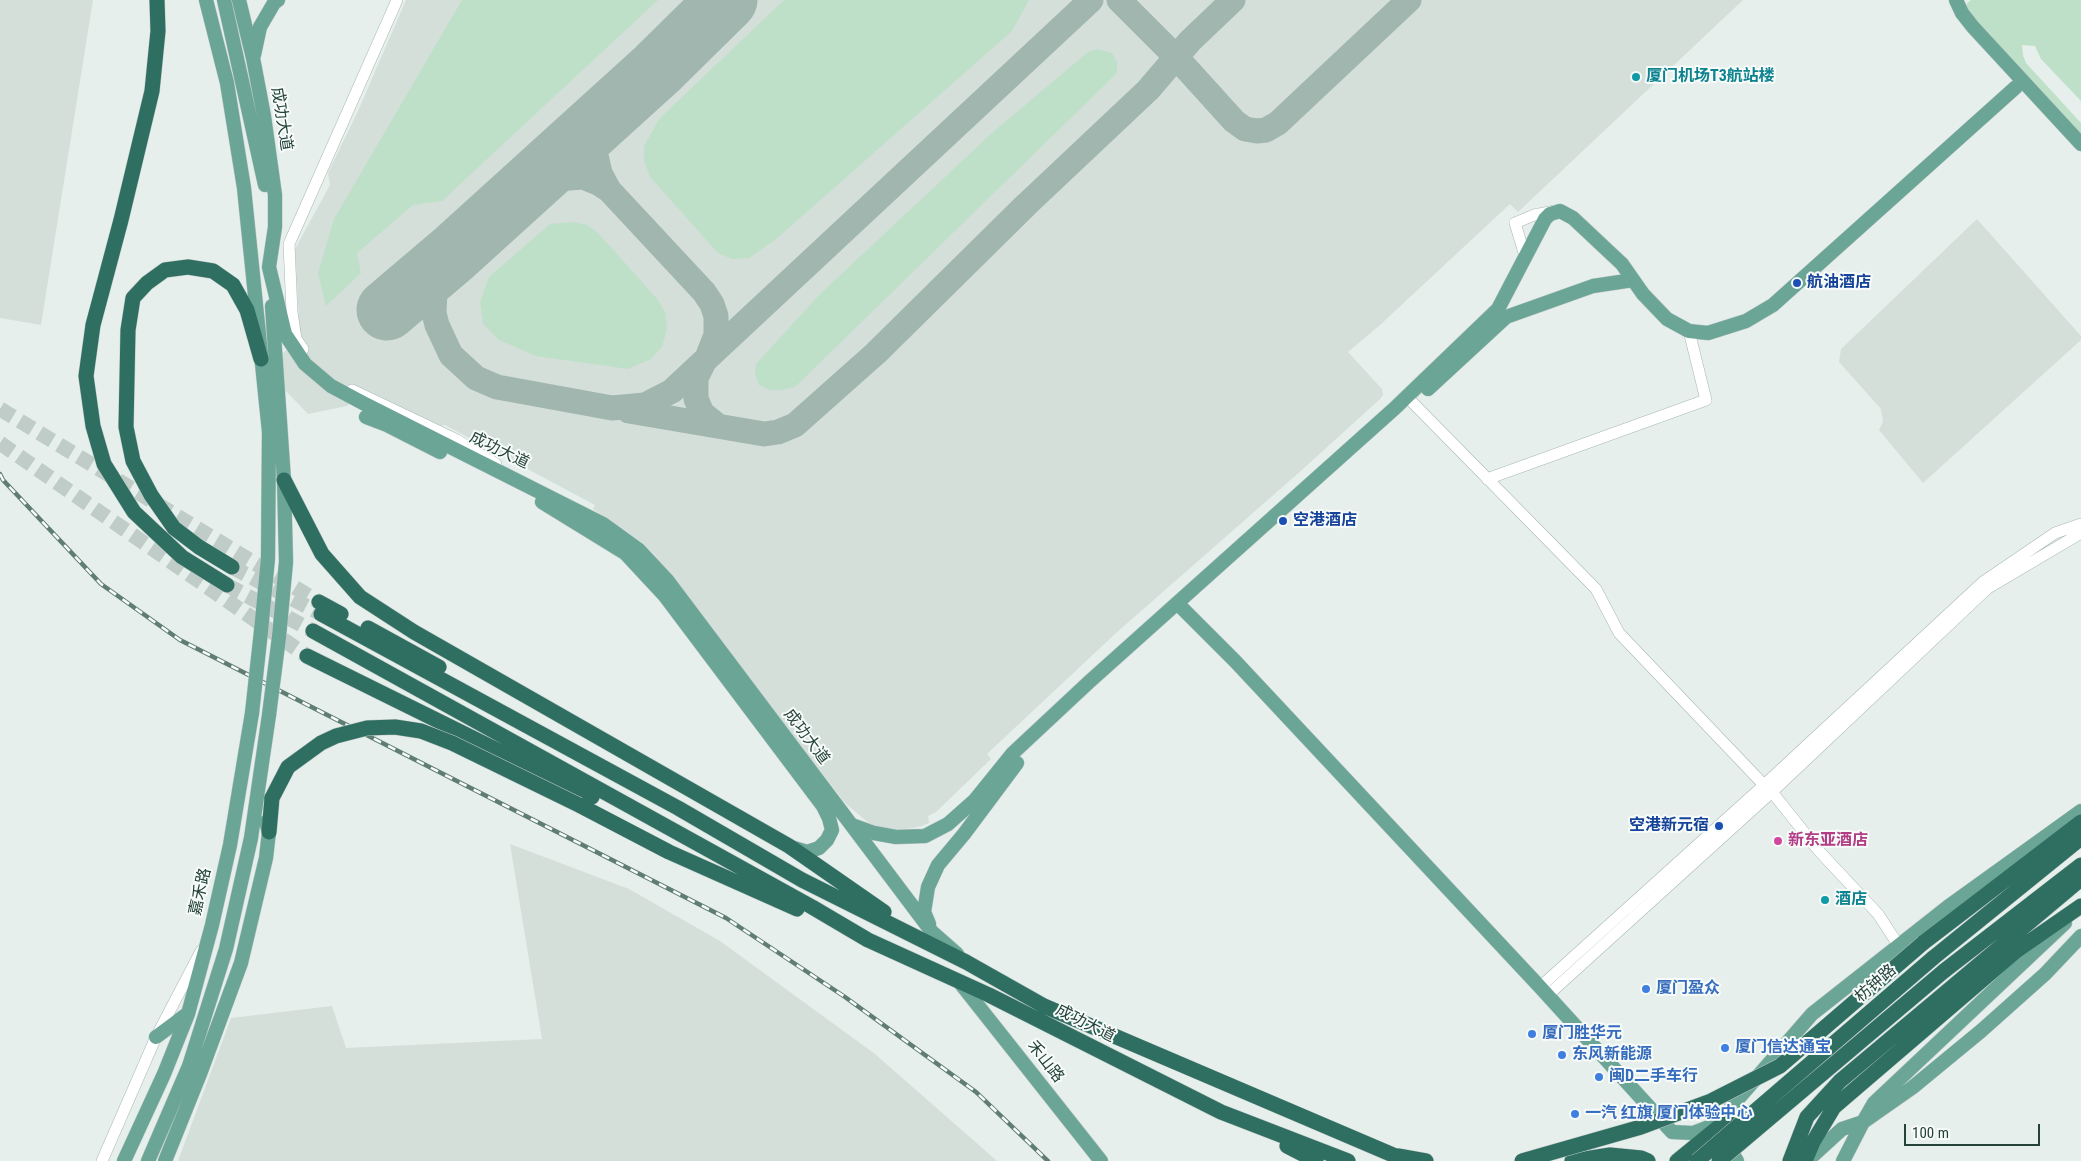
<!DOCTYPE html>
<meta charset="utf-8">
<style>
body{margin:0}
#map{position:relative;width:2081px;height:1161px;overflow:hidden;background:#e6efeb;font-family:"Roboto Condensed",sans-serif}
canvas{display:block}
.scale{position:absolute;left:1904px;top:1124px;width:136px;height:22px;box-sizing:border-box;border:2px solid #24423a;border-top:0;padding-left:6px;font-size:15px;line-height:18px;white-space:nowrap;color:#24423a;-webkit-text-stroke:4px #f7fbf9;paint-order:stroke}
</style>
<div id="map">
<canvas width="2081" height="1161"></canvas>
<div class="scale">100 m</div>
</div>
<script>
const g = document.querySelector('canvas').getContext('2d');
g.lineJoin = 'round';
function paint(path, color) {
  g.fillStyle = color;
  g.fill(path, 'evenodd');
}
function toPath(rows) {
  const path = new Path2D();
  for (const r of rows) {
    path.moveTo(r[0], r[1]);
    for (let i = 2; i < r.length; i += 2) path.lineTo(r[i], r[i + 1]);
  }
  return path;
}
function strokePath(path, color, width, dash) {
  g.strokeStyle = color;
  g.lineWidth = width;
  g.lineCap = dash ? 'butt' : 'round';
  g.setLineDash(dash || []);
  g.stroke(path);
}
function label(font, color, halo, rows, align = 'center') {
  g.font = font + ' "Roboto Condensed","Noto Sans SC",sans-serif';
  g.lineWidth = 4;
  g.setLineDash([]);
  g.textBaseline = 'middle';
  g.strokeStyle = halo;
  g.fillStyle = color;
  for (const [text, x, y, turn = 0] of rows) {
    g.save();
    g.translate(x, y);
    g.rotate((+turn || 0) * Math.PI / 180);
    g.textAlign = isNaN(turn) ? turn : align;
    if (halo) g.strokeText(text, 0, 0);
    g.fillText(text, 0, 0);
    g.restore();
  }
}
const built = toPath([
 [0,0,93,0,41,325,0,318],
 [406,0,1743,0,1518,212,1510,204,1380,325,1348,352,1382,389,1383,395,1380,399,1303,469,1116,633,987,754,991,759,936,812,928,816,929,823,922,826,897,831,885,830,870,824,845,803,655,556,644,544,593,509,595,505,445,425,440,426,364,389,347,406,308,414,280,385,278,358,300,336,295,249,330,185,328,173,358,111],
 [1977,219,2081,336,2081,340,1923,483,1879,430,1883,422,1881,409,1839,362,1841,349],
 [510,844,629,889,720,941,875,1054,997,1161,178,1161,231,1018,332,1006,346,1048,542,1039]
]);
const green = toPath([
 [462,0,658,0,442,201,413,205,357,253,361,273,326,306,318,273,334,219],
 [784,0,1029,0,1012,31,775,240,749,258,732,259,718,253,650,177,644,161,644,146,659,119],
 [1971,0,2081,0,2081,101,2041,59,2035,46,2022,45,2023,55,2026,63,2081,123,2081,134,1967,15,1967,3],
 [1098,49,1112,53,1117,62,1117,73,795,387,781,390,770,390,759,385,755,375,756,364,819,295,993,132,1088,52],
 [574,222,587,225,598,233,658,300,665,312,667,329,662,347,651,359,628,369,536,356,499,340,483,324,480,302,489,277,550,224]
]);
const taxiway = toPath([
 [1119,0,1177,58,1234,121,1245,129,1257,131,1266,130,1278,123,1409,0],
 [657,69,611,111,602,125,595,151,600,173,609,190,600,184,583,177,556,179,537,183,498,212,453,254,443,266,435,292,434,313,437,325,451,355,476,378,497,387,612,408,645,405,672,391,1091,0],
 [609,190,704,292,712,304,716,316,716,335,707,358],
 [704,362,696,378,696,399,702,413,718,426],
 [629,411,764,434,778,432,795,425,876,353,1026,205,1148,90,1190,41,1233,0]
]);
const runway = toPath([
 [387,310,453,254,657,69,727,0]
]);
const highwayTunnel = toPath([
 [0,409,319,602],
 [0,443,307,656],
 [232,567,321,614],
 [227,585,313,631]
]);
const minor = toPath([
 [1525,256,1515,223,1534,215,1555,211],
 [303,349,296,339,292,312,289,244,397,0],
 [352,390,457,440,496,464],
 [1413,403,1596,589,1619,633,1764,785],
 [1487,479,1706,400,1689,331],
 [1772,792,1819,851,1878,914,1899,946],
 [1540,987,1764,785,1983,582,2055,533,2081,524],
 [1548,995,1772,792,1988,588,2081,533],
 [102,1161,156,1037,201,951]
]);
const major = toPath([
 [206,0,227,83,244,188,269,432,268,558,261,631],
 [224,0,265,185],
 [239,0,253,58,264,116,275,195,275,227,269,267,285,334,305,364,331,386,363,403,603,524,639,550,667,580,932,932,957,954],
 [1956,0,1962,13,1973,27,2081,144],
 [254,55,260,27,274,3,278,0],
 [272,306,284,480,286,562,279,637],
 [1428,389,1506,317,1593,286,1633,280],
 [366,417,387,425,440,452],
 [542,502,625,553,665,596,823,806,829,818,832,830,827,840,819,848,807,852,794,848],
 [1178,604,1235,661,1540,987,1672,1132,1693,1133,1722,1122],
 [852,825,874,833,896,837,925,836,948,824,975,800,1013,753,1089,682,1395,408,1498,309,1545,219,1550,214,1560,211,1573,218,1622,264,1643,294,1667,319,1689,331,1708,333,1746,321,1773,305,2016,87],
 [929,924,924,912,928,887,938,865,964,834,1017,763],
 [961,984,1101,1161],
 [156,1037,187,1014],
 [124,1161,164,1074,188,1014,212,925,230,845,252,713],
 [148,1161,189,1066,226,949,251,838,269,715],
 [165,1161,200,1074,241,963,266,858,269,832,266,822],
 [1737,1161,1727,1144,1727,1120,1731,1107,1812,1014,1949,906,2081,811],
 [1807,1161,1842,1129,1863,1122,1874,1103,2065,923],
 [1843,1161,1863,1122,1913,1087,1981,1031,2045,974,2081,936]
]);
const highway = toPath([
 [157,0,158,31,152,91,121,220,93,325,86,376,93,426,104,464,134,512,182,557,227,585],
 [284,480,322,554,360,597,414,632,789,846,884,912],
 [232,567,199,547,174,528,151,495,133,461,126,427,128,330,133,298,147,283,165,270,188,267,213,271,233,285,247,310,261,359],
 [319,602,341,614],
 [321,614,678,808,802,880,966,962,1044,1006,1407,1161],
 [368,628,439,667],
 [313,631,812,907,868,940,989,995,1221,1112,1348,1161],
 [307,656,592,797],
 [579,805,669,852,797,909],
 [269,832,272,798],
 [1923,943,2081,822],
 [1933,958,2081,838],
 [1944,971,2081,865],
 [1287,1146,1316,1161],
 [1398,1156,1426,1161],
 [1572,1161,1610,1155,1641,1158,1648,1161],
 [1677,1161,1727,1120],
 [1790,1161,1807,1117,1840,1081,2081,879],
 [1805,1161,1813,1142,1834,1107,2016,951,2081,906]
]);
const rail = toPath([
 [0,474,3,480,101,584,180,640,726,918,845,997,976,1092,1048,1161]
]);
const majorBridge = toPath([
 [252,713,261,631],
 [269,715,279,637]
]);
const highwayBridge = toPath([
 [272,798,288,767,321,743,336,736,367,728,395,727,421,731,452,743,579,805],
 [1522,1161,1641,1127,1711,1101,1780,1066,1923,943],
 [1697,1161,1933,958],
 [1719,1161,1944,971]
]);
const markers = [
 [1636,77,5,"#0f9aa8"],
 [1797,283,5,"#1a4fb4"],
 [1283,521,5,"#1a4fb4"],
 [1719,826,5,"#1a4fb4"],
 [1778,841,5,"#d1479c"],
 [1825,900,5,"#0f9aa8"],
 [1646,989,5,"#3f7fe0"],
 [1532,1034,5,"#3f7fe0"],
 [1725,1048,5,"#3f7fe0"],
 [1562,1055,5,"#3f7fe0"],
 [1599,1077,5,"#3f7fe0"],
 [1575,1114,5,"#3f7fe0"]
];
const cultureNames = [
 ["厦门机场T3航站楼",1646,77],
 ["酒店",1835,900]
];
const streetNames = [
 ["成功大道",281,119,81],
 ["成功大道",499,451,26],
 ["成功大道",806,737,53],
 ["嘉禾路",201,892,-77],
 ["枋钟路",1876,984,-41],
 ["成功大道",1085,1024,27],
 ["禾山路",1045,1062,52]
];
const transitNames = [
 ["航油酒店",1807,283],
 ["空港酒店",1293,521],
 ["空港新元宿",1709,826,"right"]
];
const hotelNames = [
 ["新东亚酒店",1788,841]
];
const shopNames = [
 ["厦门盈众",1656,989],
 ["厦门胜华元",1542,1034],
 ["厦门信达通宝",1735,1048],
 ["东风新能源",1572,1055],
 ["闽D二手车行",1609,1077],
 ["一汽 红旗 厦门体验中心",1585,1114]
];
paint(built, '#d4dfda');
paint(green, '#bfe0c8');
strokePath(taxiway, '#a2b6b0', 25);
strokePath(runway, '#a2b6b0', 61);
strokePath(highwayTunnel, '#bfccc8', 15, [15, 8]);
strokePath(minor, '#a8b8b2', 12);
strokePath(major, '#c2cac8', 15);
strokePath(highway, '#c2cac8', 16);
strokePath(minor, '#fff', 11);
strokePath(major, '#6aa596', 14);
strokePath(highway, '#2f6f62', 15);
strokePath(rail, '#5f7d75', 4.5);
strokePath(rail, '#f7fbf9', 2.5, [8]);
strokePath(majorBridge, '#c2cac8', 15, []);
strokePath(highwayBridge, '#c2cac8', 16, []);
strokePath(majorBridge, '#6aa596', 14);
strokePath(highwayBridge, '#2f6f62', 15);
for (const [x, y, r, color] of markers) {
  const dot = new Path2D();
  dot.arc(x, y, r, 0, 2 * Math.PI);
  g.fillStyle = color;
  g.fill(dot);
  strokePath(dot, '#f7fbf9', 2);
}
label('bold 16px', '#0d838f', '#f7fbf9', cultureNames, 'left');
label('16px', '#24423a', '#f7fbf9', streetNames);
label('bold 16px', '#164399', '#f7fbf9', transitNames, 'left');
label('bold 16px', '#b23c85', '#f7fbf9', hotelNames, 'left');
label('bold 16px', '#366cbe', '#f7fbf9', shopNames, 'left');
</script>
